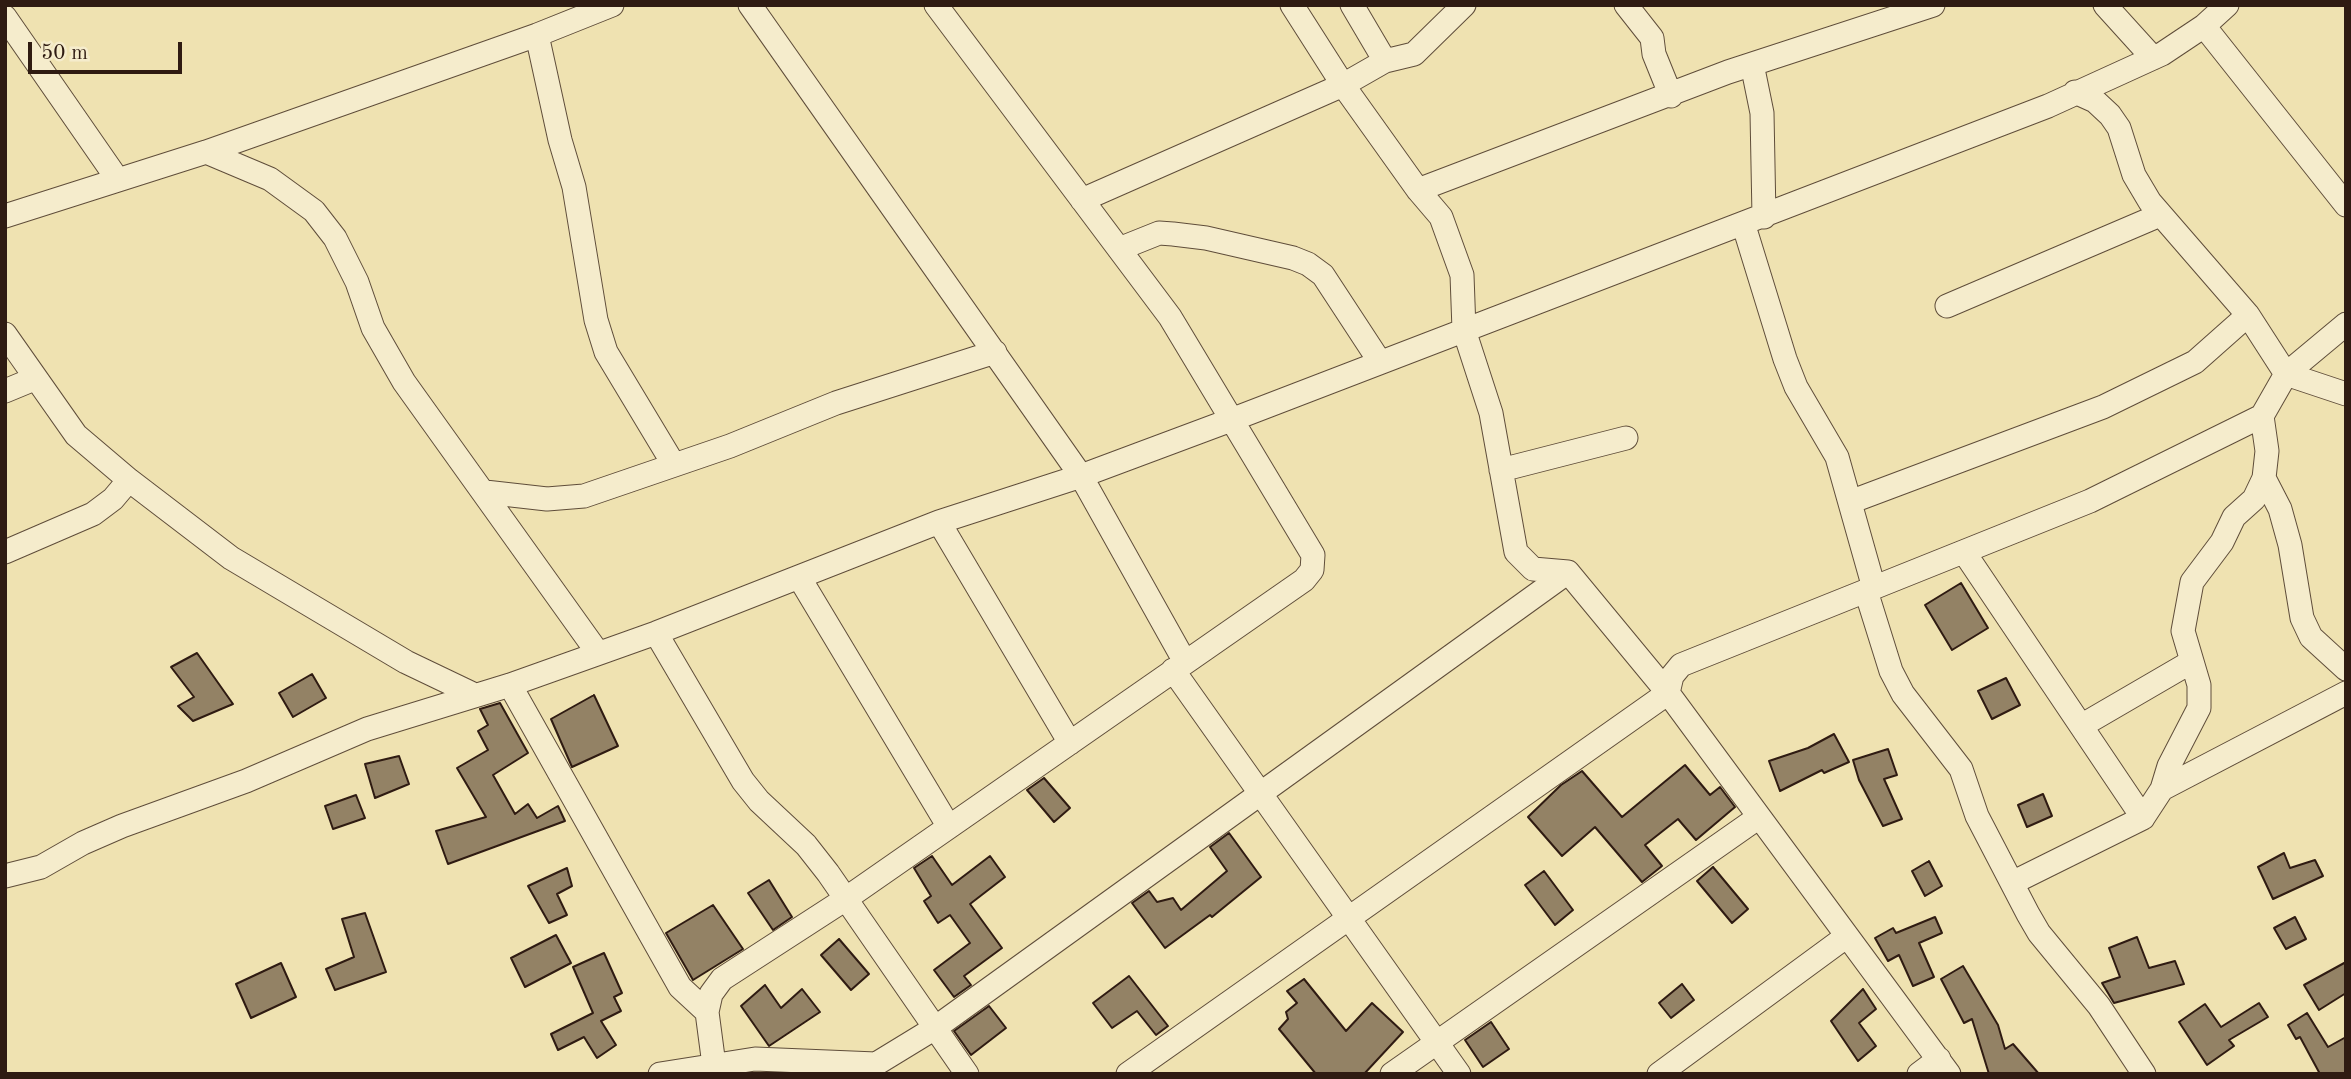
<!DOCTYPE html>
<style>
body{margin:0}
#map{position:relative;width:2351px;height:1079px;overflow:hidden;background:#efe2b1;font-family:"Old Standard TT",serif}
canvas{display:block}
.frame{position:absolute;inset:0;border:7px solid #2f1b12;pointer-events:none}
.scale{position:absolute;left:28px;top:42px;width:154px;height:32px;box-sizing:border-box;border:4px solid #2f1b12;border-top:0;padding-left:9px;font-size:21px;line-height:24px;white-space:nowrap;color:#2f1b12;-webkit-text-stroke:5px #f5eccc;paint-order:stroke}
</style>
<div id="map">
<canvas width="2351" height="1079"></canvas>
<div class="frame"></div>
<div class="scale">50 m</div>
</div>
<script>
const g = document.querySelector('canvas').getContext('2d');
g.lineJoin = 'round';
function paint(path, color) {
  g.fillStyle = color;
  g.fill(path, 'evenodd');
}
function toPath(rows) {
  const path = new Path2D();
  for (const r of rows) {
    path.moveTo(r[0], r[1]);
    for (let i = 2; i < r.length; i += 2) path.lineTo(r[i], r[i + 1]);
  }
  return path;
}
function strokePath(path, color, width, dash) {
  g.strokeStyle = color;
  g.lineWidth = width;
  g.lineCap = dash ? 'butt' : 'round';
  g.setLineDash(dash || []);
  g.stroke(path);
}
const building = toPath([
 [1961,583,1988,628,1952,650,1925,605,1961,583],
 [197,653,233,704,193,721,178,706,194,697,171,667,197,653],
 [312,674,326,698,293,717,279,693,312,674],
 [2006,678,2020,705,1992,719,1978,691,2006,678],
 [594,695,618,746,572,767,551,719,594,695],
 [500,703,528,753,493,775,515,814,528,804,537,818,558,806,565,821,448,864,436,831,486,817,457,768,488,750,478,731,488,725,480,709,500,703],
 [1834,734,1849,762,1824,773,1822,770,1780,791,1769,761,1808,748,1834,734],
 [1888,749,1897,775,1884,779,1902,819,1883,826,1859,780,1853,760,1888,749],
 [399,756,409,784,375,798,365,764,399,756],
 [1685,765,1710,795,1720,787,1735,807,1696,840,1678,819,1645,845,1662,866,1642,882,1595,827,1562,856,1528,817,1561,785,1582,771,1622,817,1685,765],
 [1044,778,1070,808,1054,822,1027,790,1044,778],
 [2043,794,2052,816,2027,827,2018,805,2043,794],
 [356,795,365,818,333,829,325,806,356,795],
 [1229,833,1261,877,1212,917,1210,915,1165,948,1132,903,1149,891,1157,902,1173,898,1181,910,1227,871,1210,847,1229,833],
 [2284,853,2290,868,2315,860,2323,876,2273,899,2258,867,2284,853],
 [932,856,952,885,990,856,1005,877,970,904,1002,948,964,976,971,985,954,997,934,970,970,943,950,915,938,923,924,901,931,896,914,868,932,856],
 [1929,861,1942,886,1925,896,1912,871,1929,861],
 [1713,867,1748,909,1732,923,1697,881,1713,867],
 [567,868,572,886,557,894,567,915,549,923,528,886,567,868],
 [1544,871,1573,910,1555,925,1525,885,1544,871],
 [769,880,792,917,773,930,748,893,769,880],
 [713,905,743,949,693,980,666,933,713,905],
 [365,913,386,972,335,990,326,969,354,957,342,919,365,913],
 [1935,917,1942,933,1919,943,1934,977,1913,986,1899,955,1888,961,1875,938,1893,928,1896,933,1935,917],
 [2295,917,2306,939,2286,949,2274,928,2295,917],
 [556,935,571,963,525,987,511,958,556,935],
 [2137,937,2149,968,2175,961,2184,984,2114,1003,2102,983,2120,977,2109,948,2137,937],
 [839,939,869,974,851,990,821,955,839,939],
 [604,953,622,993,614,997,621,1011,601,1021,616,1045,597,1058,584,1037,558,1050,551,1034,593,1013,573,967,604,953],
 [2346,962,2346,993,2319,1010,2304,985,2346,962],
 [281,963,296,997,251,1018,236,984,281,963],
 [1963,966,1998,1025,2005,1049,2013,1044,2039,1074,1989,1074,1972,1019,1964,1023,1941,979,1963,966],
 [1129,976,1168,1026,1156,1035,1137,1011,1112,1028,1093,1003,1129,976],
 [1304,979,1346,1031,1372,1003,1403,1032,1364,1074,1316,1074,1279,1029,1288,1019,1286,1012,1297,1003,1287,991,1304,979],
 [1682,984,1694,1000,1671,1018,1659,1003,1682,984],
 [765,985,781,1008,802,989,820,1012,769,1046,741,1006,765,985],
 [1863,989,1876,1009,1859,1023,1876,1046,1858,1061,1831,1021,1863,989],
 [2259,1003,2268,1017,2229,1040,2234,1046,2207,1065,2179,1022,2205,1004,2221,1027,2259,1003],
 [989,1006,1006,1028,971,1055,954,1031,989,1006],
 [2307,1013,2328,1047,2346,1037,2346,1074,2320,1074,2300,1037,2296,1039,2288,1025,2307,1013],
 [1491,1022,1509,1049,1483,1067,1465,1040,1491,1022]
]);
const minor = toPath([
 [750,5,1081,476,1185,662],
 [1292,5,1343,85,1418,190,1441,217,1462,275,1464,330,1491,413,1516,552,1533,569,1568,572,1668,693,1949,1074],
 [1352,5,1385,61,1414,54,1464,5],
 [1626,5,1652,38,1654,54,1671,96],
 [2105,5,2153,58],
 [5,17,118,180],
 [2204,26,2346,205],
 [537,35,560,140,574,187,596,320,606,352,674,465],
 [1752,64,1762,113,1764,217],
 [2075,92,2095,101,2110,115,2119,128,2134,175,2150,202,2248,315,2286,374,2346,394],
 [206,152,270,179,314,211,335,238,357,282,373,328,404,382,598,653],
 [1418,190,1728,72,1933,5],
 [1082,200,1343,85,1385,61],
 [5,216,206,152,537,35,612,5],
 [1744,226,1785,359,1796,387,1837,457,1874,588],
 [1119,249,1159,233,1173,234,1206,238,1293,258,1308,264,1323,275,1380,362],
 [1947,306,2160,215],
 [5,334,76,435,129,480,231,558,406,662,475,695],
 [5,391,34,379],
 [1501,470,1626,438],
 [2264,478,2280,509,2290,545,2302,618,2311,637,2346,669],
 [485,492,547,499,584,496,730,446,836,403,995,352],
 [1850,502,2103,407,2195,362,2248,315],
 [939,522,1070,743],
 [5,552,93,514,113,499,129,480],
 [1964,552,2143,818],
 [799,577,949,827],
 [1866,591,1891,671,1903,694,1961,769,1977,816,2028,914,2039,933,2099,1006,2144,1074],
 [656,633,743,781,759,801,806,845,828,873,967,1074],
 [1173,670,1459,1074],
 [510,685,680,987,707,1012],
 [2081,726,2191,662],
 [2162,789,2346,693],
 [5,876,41,867,83,843,122,826,246,781,367,729,510,685,656,633,939,522,1081,476,1231,420,2048,106,2162,54,2204,26,2227,5],
 [2012,883,2143,818,2162,789,2169,766,2199,708,2199,685,2183,631,2192,582,2222,542,2234,517,2254,499,2264,478,2267,451,2262,416],
 [714,1065,707,1012,711,994,722,979,844,900,1304,580,1312,570,1313,555,1170,317,936,5],
 [660,1074,755,1059,876,1064,935,1028,1568,572],
 [1128,1074,1668,693,1672,676,1681,665,2090,501,2262,416,2286,374,2346,324],
 [1392,1074,1759,817],
 [1659,1074,1847,936],
 [1919,1074,1939,1059]
]);
paint(building, '#938265');
strokePath(building, '#2f1b12', 2);
strokePath(minor, '#5f4d3a', 25);
strokePath(minor, '#f5eccc', 23);
</script>
